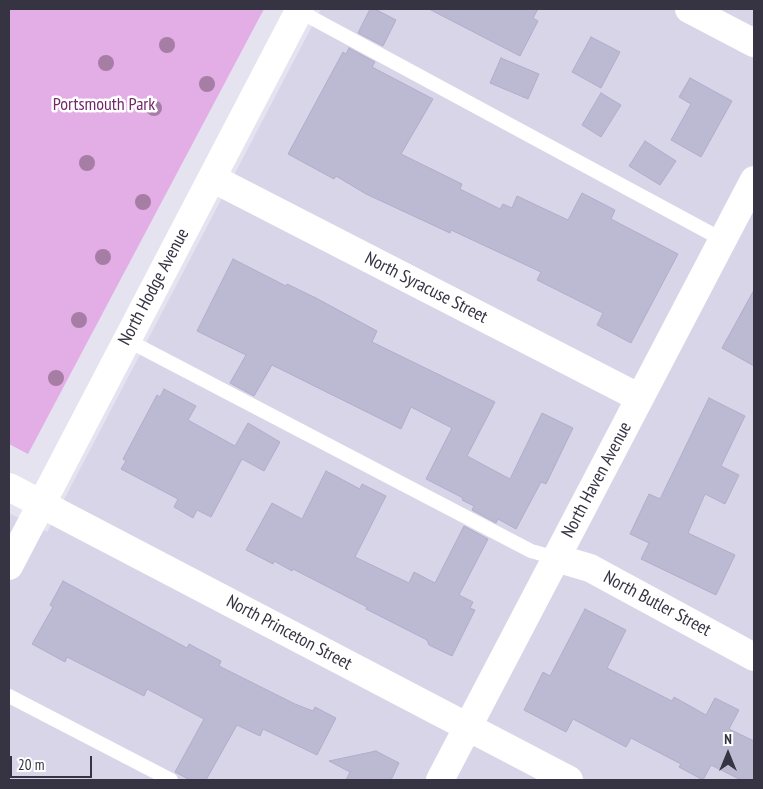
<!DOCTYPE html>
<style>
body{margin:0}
#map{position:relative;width:763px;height:789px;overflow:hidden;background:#e6e3f1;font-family:"PT Sans Narrow",sans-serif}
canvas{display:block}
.frame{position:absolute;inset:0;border:10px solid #363443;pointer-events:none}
.north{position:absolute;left:703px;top:729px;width:50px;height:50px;-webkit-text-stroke:4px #fff;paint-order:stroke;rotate:0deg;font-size:14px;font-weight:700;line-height:20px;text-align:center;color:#363443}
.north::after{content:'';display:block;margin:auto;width:18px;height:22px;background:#363443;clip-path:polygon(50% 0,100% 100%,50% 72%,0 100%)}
.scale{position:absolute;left:10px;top:756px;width:82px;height:22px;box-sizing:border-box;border:2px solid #363443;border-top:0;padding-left:6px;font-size:15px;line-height:18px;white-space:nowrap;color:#363443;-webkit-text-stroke:4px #fff;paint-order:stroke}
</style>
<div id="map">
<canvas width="763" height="789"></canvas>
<div class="frame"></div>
<div class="north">N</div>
<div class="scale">20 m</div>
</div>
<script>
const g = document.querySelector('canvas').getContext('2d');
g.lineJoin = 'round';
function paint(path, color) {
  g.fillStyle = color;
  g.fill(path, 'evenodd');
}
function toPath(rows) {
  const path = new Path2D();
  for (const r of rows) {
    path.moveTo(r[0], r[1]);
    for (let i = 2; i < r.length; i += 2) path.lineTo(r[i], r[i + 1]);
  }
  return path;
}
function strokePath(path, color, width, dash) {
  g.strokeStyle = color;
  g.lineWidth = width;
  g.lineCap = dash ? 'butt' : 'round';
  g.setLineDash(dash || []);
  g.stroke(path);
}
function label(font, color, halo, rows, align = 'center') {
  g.font = font + ' "PT Sans Narrow",sans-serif';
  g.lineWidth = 5;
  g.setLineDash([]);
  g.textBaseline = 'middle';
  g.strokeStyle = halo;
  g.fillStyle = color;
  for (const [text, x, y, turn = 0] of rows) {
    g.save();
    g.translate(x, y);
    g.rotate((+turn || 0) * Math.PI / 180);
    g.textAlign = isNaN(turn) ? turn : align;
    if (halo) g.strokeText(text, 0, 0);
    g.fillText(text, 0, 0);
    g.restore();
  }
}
const residential = toPath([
 [321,9,754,9,754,780,9,780,9,513,47,532]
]);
const green = toPath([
 [9,9,264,9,28,454,9,444]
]);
const building = toPath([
 [370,9,375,9,396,20,383,46,358,33,370,9],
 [429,9,538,9,533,18,538,21,520,56,429,9],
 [591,37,620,52,601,88,572,72,591,37],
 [349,48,375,62,372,67,433,99,401,154,462,184,460,189,500,209,503,204,512,208,517,196,568,220,582,193,615,210,611,219,678,254,631,343,597,325,603,313,537,280,541,272,451,230,450,233,366,194,336,176,334,179,288,154,343,52,346,54,349,48],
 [501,58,539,74,528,99,490,83,501,58],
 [690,78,732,101,701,157,671,140,691,104,679,97,690,78],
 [601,93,621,105,601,137,582,125,601,93],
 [645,141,676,161,660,185,629,166,645,141],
 [233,259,286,286,287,284,316,298,377,331,372,342,495,402,467,456,510,479,542,413,573,428,546,484,541,482,516,529,498,519,496,523,472,510,474,506,462,500,463,498,426,479,452,428,411,407,401,429,272,365,254,396,230,383,246,355,197,331,233,259],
 [754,290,754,366,722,348,754,290],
 [164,389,196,406,188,420,235,446,248,423,280,442,264,471,242,459,211,517,197,510,193,518,174,507,178,499,121,469,126,461,123,459,157,395,160,397,164,389],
 [709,398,745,416,721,466,739,475,725,504,705,494,688,533,735,555,716,595,641,559,649,543,630,534,649,494,660,499,709,398],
 [326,471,360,489,362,484,386,496,355,557,409,583,414,572,435,583,464,526,488,539,459,595,473,602,470,608,475,610,452,656,429,645,427,640,366,609,367,607,293,569,292,571,274,561,273,564,246,550,272,503,302,519,326,471],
 [63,581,187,648,189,644,221,661,219,666,295,704,313,711,315,707,336,718,317,755,263,729,260,736,237,725,206,780,190,780,175,772,204,719,147,689,144,696,67,657,65,662,32,644,53,607,50,605,63,581],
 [585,609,626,630,607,668,672,701,674,697,706,715,715,698,739,710,729,729,754,741,754,780,741,780,711,765,703,780,679,767,681,764,631,738,626,747,573,719,566,732,524,710,543,672,550,676,585,609],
 [376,751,399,763,391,780,346,780,350,772,329,761,376,751]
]);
const service = toPath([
 [299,11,723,240],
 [127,340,531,551,556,558],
 [9,696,171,780]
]);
const minor = toPath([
 [689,9,754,43],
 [212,178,640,398],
 [9,487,569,780],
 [556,558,590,568,754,657],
 [9,566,300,9],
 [440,780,754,180]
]);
const trees = [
 [167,45],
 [106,63],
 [207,84],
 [154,108],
 [87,163],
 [143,202],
 [103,257],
 [79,320],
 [56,378]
];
const parkNames = [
 ["Portsmouth Park",104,105]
];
const streetNames = [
 ["North Hodge Avenue",154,287,-62],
 ["North Syracuse Street",426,288,27],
 ["North Haven Avenue",597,480,-62],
 ["North Butler Street",657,604,28],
 ["North Princeton Street",289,633,28]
];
paint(residential, '#d9d5e9');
paint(green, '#e3ade5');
paint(building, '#bcb9d2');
strokePath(building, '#b1adcd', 1);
strokePath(service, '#fff', 14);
strokePath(minor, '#fff', 28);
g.fillStyle = '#a67da5';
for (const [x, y] of trees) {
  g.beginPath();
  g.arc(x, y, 8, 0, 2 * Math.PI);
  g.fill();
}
label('18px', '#722967', '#fff', parkNames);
label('18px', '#363443', '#fff', streetNames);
</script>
